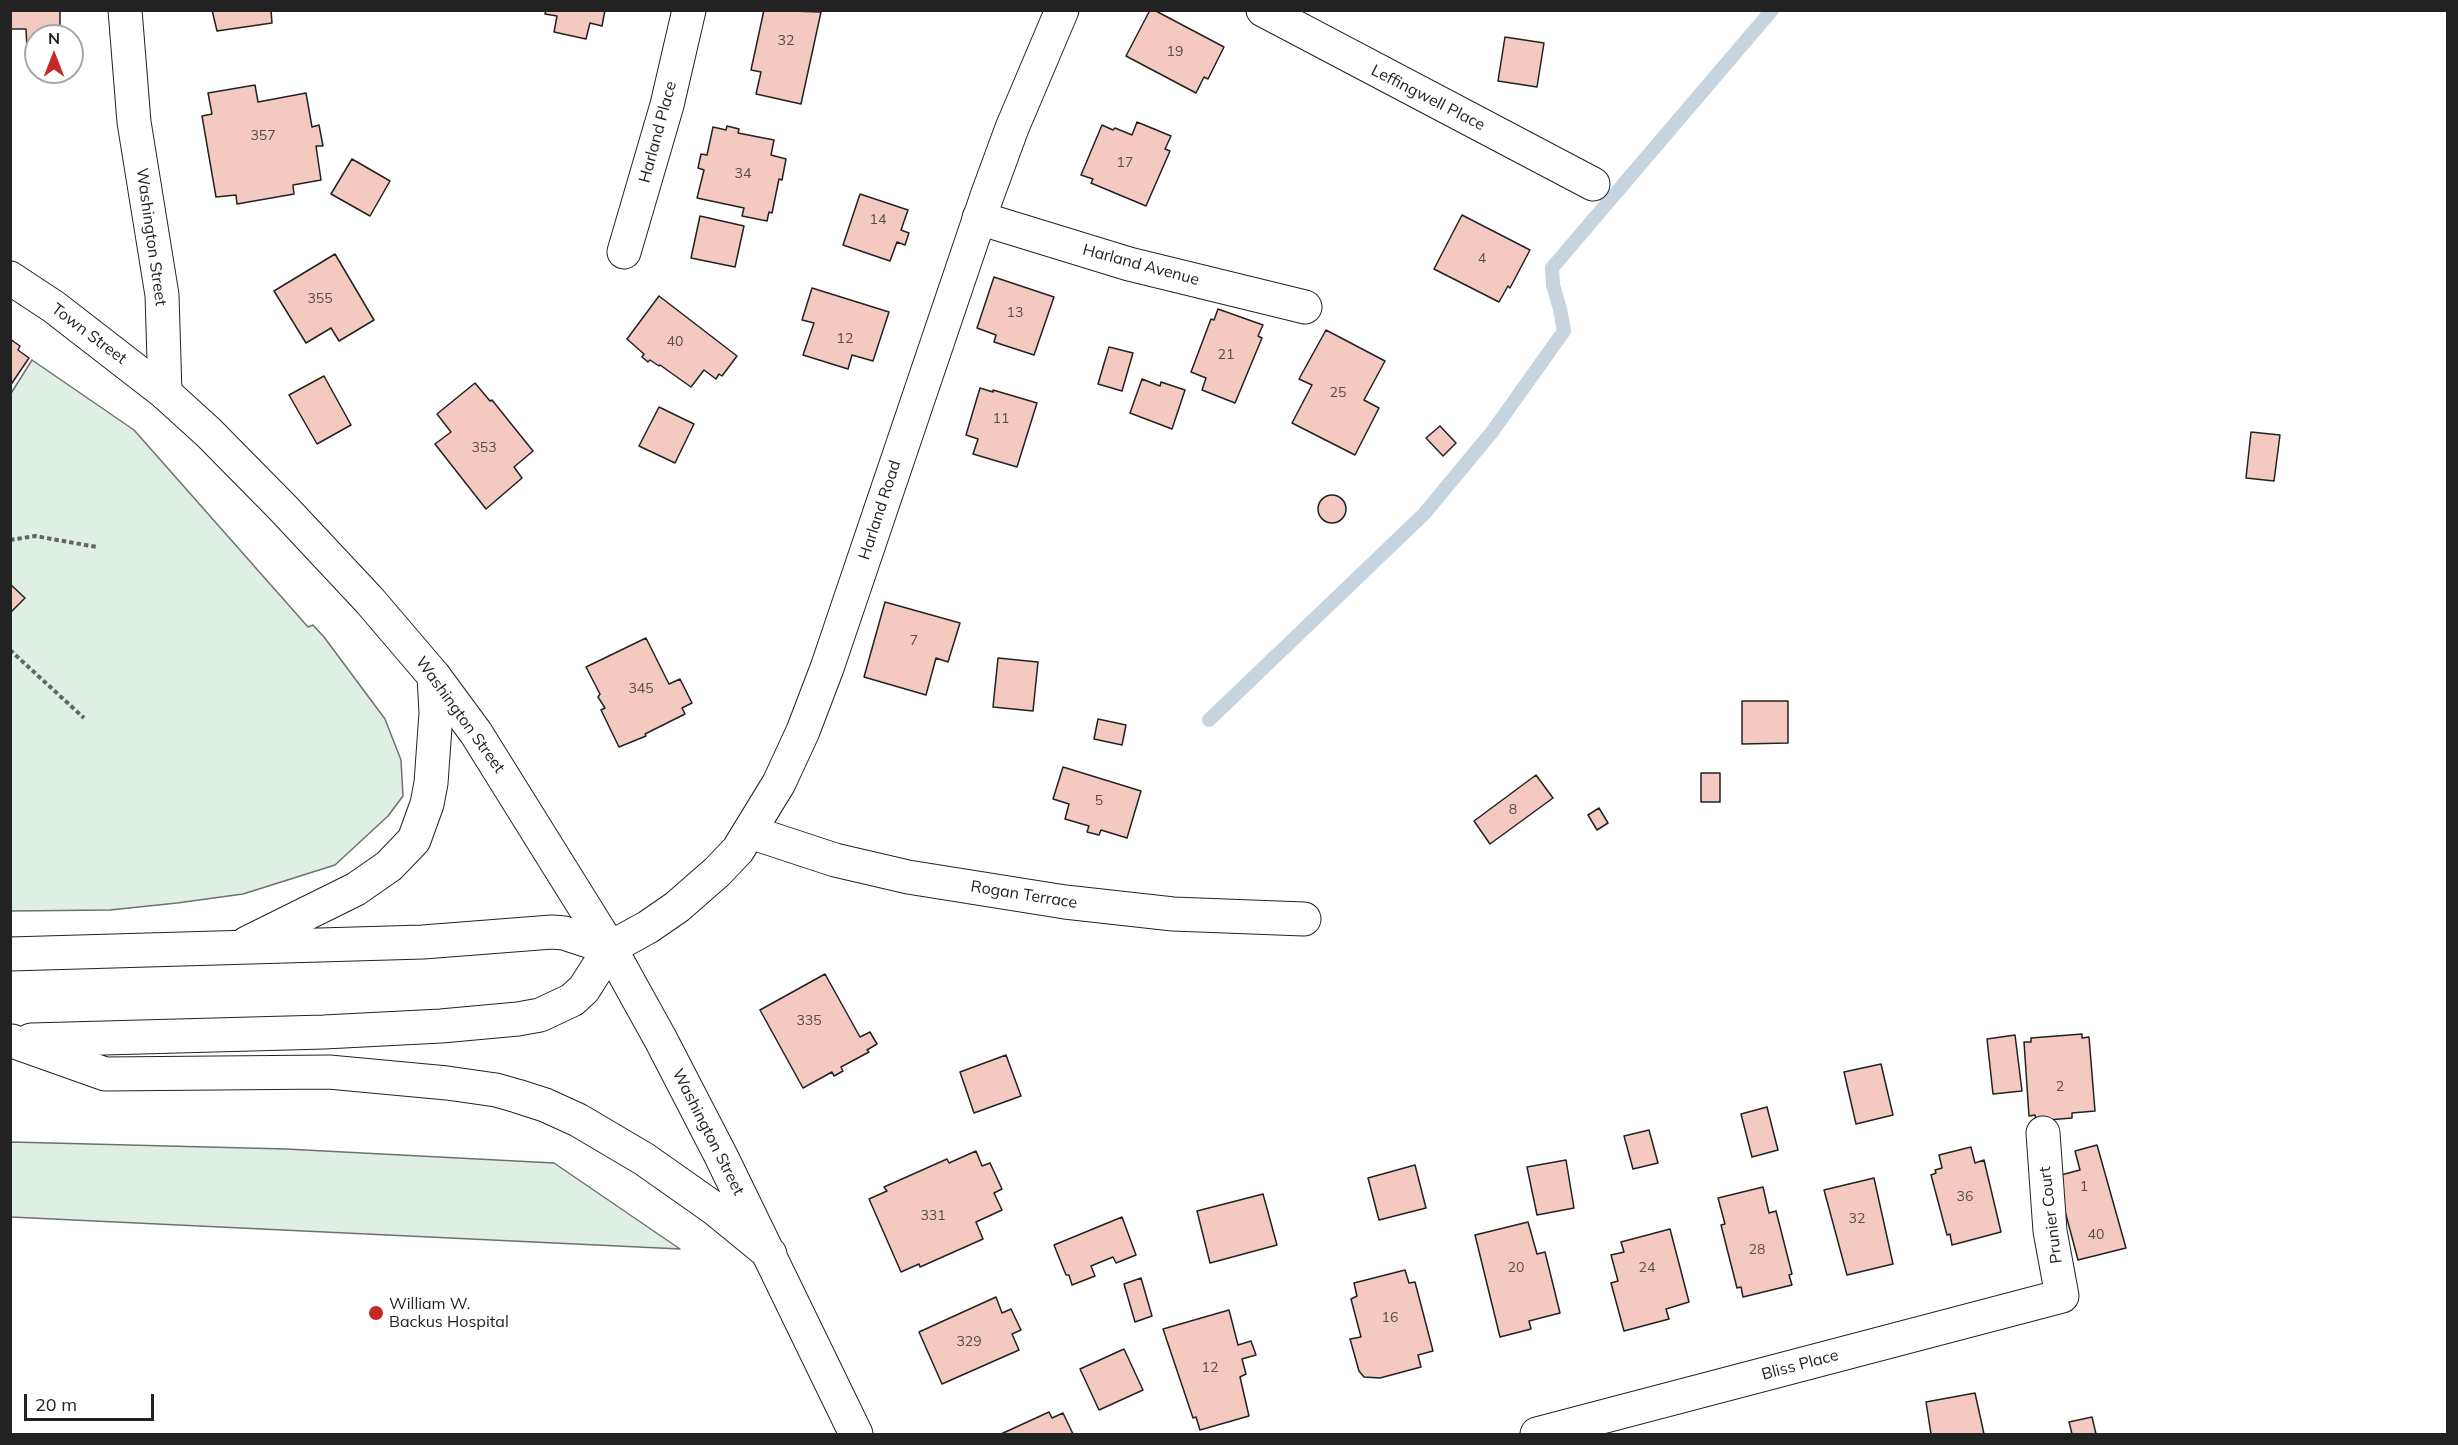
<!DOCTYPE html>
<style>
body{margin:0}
#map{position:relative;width:2458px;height:1445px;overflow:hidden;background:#fff;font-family:Mulish,sans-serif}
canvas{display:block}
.frame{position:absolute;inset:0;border:12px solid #222;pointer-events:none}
.north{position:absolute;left:24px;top:24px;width:60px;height:60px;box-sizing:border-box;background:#fff;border:2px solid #a7a7a7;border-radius:50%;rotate:0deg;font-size:16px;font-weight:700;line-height:24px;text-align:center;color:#222}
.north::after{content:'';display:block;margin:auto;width:21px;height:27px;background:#c62828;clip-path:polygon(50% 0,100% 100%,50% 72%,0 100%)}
.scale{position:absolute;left:24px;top:1394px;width:130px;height:27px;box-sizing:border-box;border:3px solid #222;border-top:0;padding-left:8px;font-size:18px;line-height:21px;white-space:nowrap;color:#222;-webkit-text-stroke:4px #fff;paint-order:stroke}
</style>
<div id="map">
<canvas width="2458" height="1445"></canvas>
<div class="frame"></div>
<div class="north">N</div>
<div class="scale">20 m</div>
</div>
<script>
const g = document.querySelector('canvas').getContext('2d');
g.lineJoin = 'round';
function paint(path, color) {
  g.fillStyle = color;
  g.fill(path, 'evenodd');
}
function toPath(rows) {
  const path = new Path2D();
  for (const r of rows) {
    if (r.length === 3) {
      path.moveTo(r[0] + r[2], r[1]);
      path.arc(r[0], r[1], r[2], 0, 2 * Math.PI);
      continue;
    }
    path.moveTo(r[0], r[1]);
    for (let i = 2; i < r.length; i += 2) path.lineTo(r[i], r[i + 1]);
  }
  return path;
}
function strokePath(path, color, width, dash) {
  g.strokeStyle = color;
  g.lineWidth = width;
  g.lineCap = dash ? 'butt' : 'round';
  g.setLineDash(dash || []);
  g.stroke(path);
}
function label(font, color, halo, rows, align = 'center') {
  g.font = font + ' Mulish,sans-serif';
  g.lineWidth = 4.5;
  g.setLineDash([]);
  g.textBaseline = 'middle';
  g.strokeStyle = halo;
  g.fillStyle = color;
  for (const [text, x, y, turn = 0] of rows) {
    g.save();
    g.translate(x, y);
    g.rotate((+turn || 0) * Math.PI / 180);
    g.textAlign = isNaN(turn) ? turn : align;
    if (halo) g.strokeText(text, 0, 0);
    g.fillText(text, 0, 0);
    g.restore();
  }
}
const green = toPath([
 [32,360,134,430,308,627,313,625,324,637,385,719,401,760,403,796,388,816,335,865,243,894,177,903,110,910,11,911,10,395,32,360],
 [11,1142,286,1149,554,1163,680,1249,11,1217,11,1142]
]);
const stream = toPath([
 [1209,720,1424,514,1492,432,1564,331,1560,309,1553,285,1552,268,1772,10]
]);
const building = toPath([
 [10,10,60,10,60,36,36,36,36,49,27,50,26,29,10,29,10,10],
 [212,10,271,10,272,23,217,31,212,10],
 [546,10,605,10,602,26,590,23,586,39,554,32,557,16,545,14,546,10],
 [764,10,821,12,801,104,756,94,761,72,751,70,764,10],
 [1150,10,1154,10,1224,47,1208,79,1204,77,1196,93,1126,56,1150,10],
 [1505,37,1544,43,1537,87,1498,81,1505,37],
 [255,85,258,102,306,93,312,127,319,125,323,146,316,146,321,180,293,185,294,194,237,204,236,195,216,197,202,116,212,114,208,93,255,85],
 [1137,122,1171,136,1165,149,1170,151,1146,206,1091,183,1093,179,1081,175,1102,125,1113,130,1115,128,1132,135,1137,122],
 [727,126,739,129,738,133,774,140,771,155,786,159,782,180,779,179,772,213,769,212,767,221,742,216,744,208,697,198,704,170,698,168,701,154,707,155,713,127,726,130,727,126],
 [352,159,390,181,370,216,331,194,352,159],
 [860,194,908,210,901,230,909,233,905,245,897,242,890,261,843,245,860,194],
 [1462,215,1530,250,1510,288,1508,286,1499,302,1434,269,1462,215],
 [700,216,744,226,735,267,691,258,700,216],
 [335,254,374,320,339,341,331,328,306,343,274,291,335,254],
 [994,277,1054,297,1034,355,994,342,996,335,977,328,994,277],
 [812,288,889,312,873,361,852,355,848,369,803,355,814,323,802,320,812,288],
 [659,296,737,356,722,376,719,374,716,379,704,370,691,387,660,365,659,366,650,360,648,362,642,357,644,354,627,339,659,296],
 [1218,309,1263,325,1258,336,1262,338,1235,403,1202,390,1206,378,1191,372,1211,319,1214,320,1218,309],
 [1326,330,1385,361,1364,400,1379,408,1355,455,1292,423,1312,385,1299,379,1326,330],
 [10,339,20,346,18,350,29,358,10,386,10,339],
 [1109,347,1133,353,1122,391,1098,384,1109,347],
 [324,376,351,425,317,444,289,395,324,376],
 [1142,379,1160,386,1161,382,1185,390,1172,429,1130,413,1142,379],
 [475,383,490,401,492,400,533,451,514,467,522,478,486,509,435,444,451,432,437,414,475,383],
 [980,388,993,392,993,390,1037,403,1017,467,973,454,978,439,966,435,980,388],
 [659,407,694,424,675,463,639,446,659,407],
 [1440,426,1456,443,1443,456,1426,438,1440,426],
 [2251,432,2280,435,2274,481,2246,478,2251,432],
 [1332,509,14],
 [10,584,25,598,10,613,10,584],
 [885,602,960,623,948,662,936,658,926,695,864,677,885,602],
 [646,638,669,684,680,679,692,703,682,708,685,714,645,734,646,736,619,747,601,710,605,708,598,697,600,694,586,667,646,638],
 [998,658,1038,662,1033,711,993,707,998,658],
 [1742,701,1788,701,1788,743,1742,744,1742,701],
 [1098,719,1126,725,1122,745,1094,739,1098,719],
 [1063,767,1141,791,1127,838,1101,830,1099,835,1087,832,1089,826,1065,819,1069,804,1053,799,1063,767],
 [1701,773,1720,773,1720,802,1701,802,1701,773],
 [1536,775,1553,798,1490,844,1474,821,1536,775],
 [1599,808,1608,823,1597,830,1588,815,1599,808],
 [825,974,860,1037,870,1032,877,1044,867,1050,869,1052,841,1067,843,1071,834,1076,832,1072,803,1088,760,1010,825,974],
 [2082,1034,2082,1038,2089,1037,2095,1111,2072,1113,2072,1118,2036,1121,2035,1115,2029,1116,2024,1042,2031,1042,2031,1038,2082,1034],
 [2015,1035,2022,1091,1993,1094,1987,1039,2015,1035],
 [1006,1055,1021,1096,974,1113,960,1072,1006,1055],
 [1881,1064,1893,1115,1856,1124,1844,1072,1881,1064],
 [1767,1107,1778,1150,1752,1157,1741,1114,1767,1107],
 [1649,1130,1658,1163,1633,1169,1624,1136,1649,1130],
 [2097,1145,2126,1248,2078,1260,2057,1181,2061,1175,2080,1170,2075,1151,2097,1145],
 [1971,1147,1975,1163,1984,1160,2001,1232,1952,1245,1950,1234,1947,1235,1931,1175,1936,1173,1935,1170,1942,1168,1939,1155,1971,1147],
 [976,1151,982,1166,990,1163,1002,1189,994,1193,1002,1210,976,1222,983,1239,920,1267,919,1264,901,1272,869,1199,887,1191,884,1187,947,1159,949,1163,976,1151],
 [1566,1160,1574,1208,1537,1215,1527,1167,1566,1160],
 [1415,1165,1426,1208,1379,1220,1368,1178,1415,1165],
 [1874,1178,1893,1264,1847,1275,1824,1190,1874,1178],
 [1763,1187,1769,1213,1776,1211,1792,1274,1789,1275,1792,1285,1743,1297,1741,1287,1737,1288,1721,1225,1725,1224,1718,1198,1763,1187],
 [1263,1194,1277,1245,1210,1263,1197,1211,1263,1194],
 [1122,1217,1136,1255,1116,1263,1113,1257,1091,1266,1095,1276,1072,1285,1069,1275,1066,1275,1054,1245,1122,1217],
 [1528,1222,1537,1254,1545,1252,1560,1313,1529,1321,1531,1329,1500,1337,1475,1235,1528,1222],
 [1670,1229,1689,1302,1666,1309,1669,1319,1624,1331,1611,1283,1618,1281,1611,1255,1624,1252,1621,1242,1670,1229],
 [1405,1270,1409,1283,1415,1282,1433,1351,1418,1355,1421,1367,1380,1378,1364,1377,1359,1371,1350,1339,1361,1337,1351,1299,1357,1296,1354,1283,1405,1270],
 [1141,1278,1152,1316,1135,1322,1124,1284,1141,1278],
 [996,1297,1002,1313,1011,1309,1021,1330,1012,1334,1019,1350,942,1384,919,1332,996,1297],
 [1229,1310,1238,1345,1251,1341,1256,1355,1242,1359,1246,1374,1240,1377,1249,1416,1200,1430,1196,1417,1193,1418,1163,1329,1229,1310],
 [1124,1349,1143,1390,1099,1410,1080,1369,1124,1349],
 [1975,1393,1984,1434,1990,1434,1931,1434,1926,1402,1975,1393],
 [1049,1412,1052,1418,1063,1413,1073,1434,1001,1434,1049,1412],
 [2092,1417,2096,1434,2072,1434,2069,1422,2092,1417]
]);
const path = toPath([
 [10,540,35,536,97,547],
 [10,650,84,718]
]);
const minor = toPath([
 [125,10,134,122,162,295,165,393],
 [1263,10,1593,184],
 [979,218,1129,264,1305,307],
 [624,252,667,105,689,10],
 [750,832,835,860,908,877,1065,902,1173,914,1304,919],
 [1537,1434,2062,1296,2050,1231,2043,1133]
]);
const major = toPath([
 [10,278,54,307,165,393,208,432,282,507,370,601,434,676,476,733,610,948,648,927,677,907,717,872,738,850,779,783,803,731,827,668,987,196,1012,128,1062,10]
]);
const highway = toPath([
 [247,943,356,889,389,866,414,840,427,804,431,783,436,713,434,676],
 [610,948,661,1040,721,1156,856,1434],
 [10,954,423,942,552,932,564,933,610,948],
 [31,1040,324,1032,441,1026,518,1019,540,1015,572,1000,584,989,610,948],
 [12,1041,105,1074,329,1072,447,1083,496,1090,517,1096,545,1105,578,1120,644,1159,715,1209,770,1254]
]);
const markers = [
 [376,1313,8,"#c62828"]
];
const numberNames = [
 ["32",786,41],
 ["19",1175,52],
 ["357",263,136],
 ["17",1125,163],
 ["34",743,174],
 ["14",878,220],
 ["4",1482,259],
 ["355",320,299],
 ["13",1015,313],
 ["12",845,339],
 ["40",675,342],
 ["21",1226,355],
 ["25",1338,393],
 ["11",1001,419],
 ["353",484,448],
 ["7",914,641],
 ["345",641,689],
 ["5",1099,801],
 ["8",1513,810],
 ["335",809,1021],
 ["2",2060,1087],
 ["1",2084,1187],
 ["36",1965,1197],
 ["331",933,1216],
 ["32",1857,1219],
 ["40",2096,1235],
 ["28",1757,1250],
 ["20",1516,1268],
 ["24",1647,1268],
 ["16",1390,1318],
 ["329",969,1342],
 ["12",1210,1368]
];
const streetNames = [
 ["Leffingwell Place",1428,98,27],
 ["Harland Place",658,132,-75],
 ["Washington Street",151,237,82],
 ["Harland Avenue",1141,265,15],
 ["Town Street",89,334,37],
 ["Harland Road",880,510,-72],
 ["Washington Street",460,715,54],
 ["Rogan Terrace",1024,895,9],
 ["Washington Street",708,1132,63],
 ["Prunier Court",2051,1215,-97],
 ["Bliss Place",1800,1365,-15]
];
const poiNames = [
 ["William W.",389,1304],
 ["Backus Hospital",389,1322]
];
paint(green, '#e0efe3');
strokePath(green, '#6f6f6f', 1.5);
strokePath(stream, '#c7d3dd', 14);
paint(building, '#f3c9c0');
strokePath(building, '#222', 1.5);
strokePath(minor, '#222', 35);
strokePath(major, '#222', 35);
strokePath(highway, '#222', 35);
strokePath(path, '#646464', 4, [4.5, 3]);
strokePath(minor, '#fff', 33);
strokePath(major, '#fff', 33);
strokePath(highway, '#fff', 33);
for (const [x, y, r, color] of markers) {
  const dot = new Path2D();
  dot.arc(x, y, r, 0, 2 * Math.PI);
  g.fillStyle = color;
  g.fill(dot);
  strokePath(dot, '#fff', 2);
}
label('14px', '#564c4a', null, numberNames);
label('16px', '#222', '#fff', streetNames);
label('16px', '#222', '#fff', poiNames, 'left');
</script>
